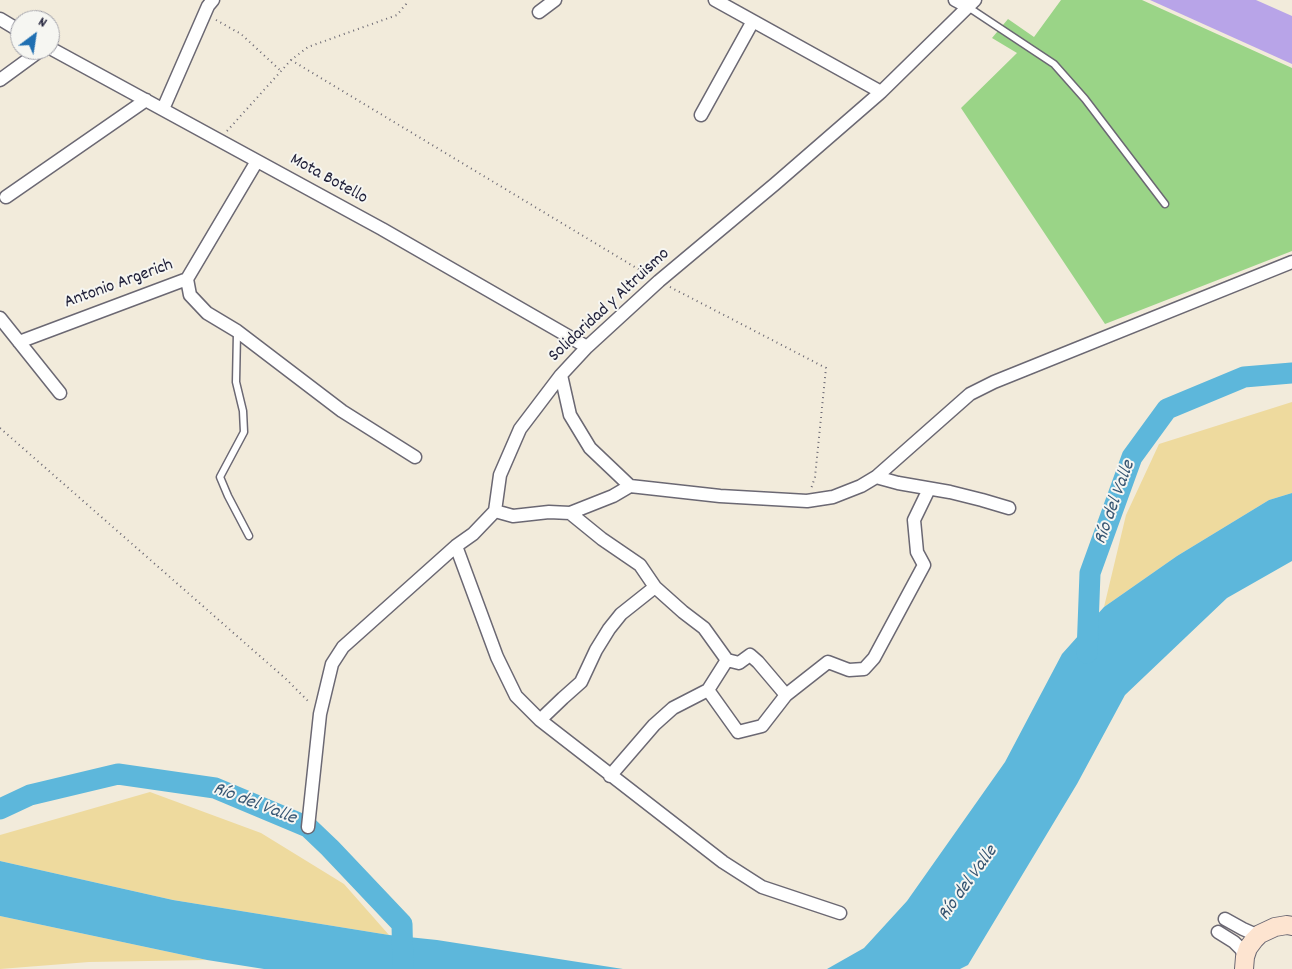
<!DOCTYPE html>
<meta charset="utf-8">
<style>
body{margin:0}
#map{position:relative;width:1292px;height:969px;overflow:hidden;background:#f2ebdb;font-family:Dekko,sans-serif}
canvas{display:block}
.north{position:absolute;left:10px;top:10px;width:50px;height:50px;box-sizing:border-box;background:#f6f6f2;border:1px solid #a1a1a9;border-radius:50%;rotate:31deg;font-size:14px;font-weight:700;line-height:20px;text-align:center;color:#22223b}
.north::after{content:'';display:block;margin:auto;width:18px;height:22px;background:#1f6fb2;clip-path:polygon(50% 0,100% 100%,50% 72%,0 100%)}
</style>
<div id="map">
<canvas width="1292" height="969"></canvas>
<div class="north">N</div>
</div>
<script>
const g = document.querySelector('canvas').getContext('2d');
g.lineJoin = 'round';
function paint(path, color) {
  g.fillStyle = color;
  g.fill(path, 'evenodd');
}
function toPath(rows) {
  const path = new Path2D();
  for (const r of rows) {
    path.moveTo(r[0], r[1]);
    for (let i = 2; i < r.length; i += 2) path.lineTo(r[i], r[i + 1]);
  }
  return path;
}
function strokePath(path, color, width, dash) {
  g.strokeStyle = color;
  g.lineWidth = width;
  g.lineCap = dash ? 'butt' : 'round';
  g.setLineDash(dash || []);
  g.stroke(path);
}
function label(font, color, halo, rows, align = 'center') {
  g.font = font + ' Dekko,sans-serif';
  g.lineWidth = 4;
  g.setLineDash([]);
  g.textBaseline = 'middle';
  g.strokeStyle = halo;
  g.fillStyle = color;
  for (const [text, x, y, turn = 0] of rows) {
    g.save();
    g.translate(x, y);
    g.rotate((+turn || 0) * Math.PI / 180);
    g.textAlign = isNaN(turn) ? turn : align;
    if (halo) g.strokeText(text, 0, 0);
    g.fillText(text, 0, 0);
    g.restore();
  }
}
const green = toPath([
 [1061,0,1142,0,1292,68,1292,251,1105,324,961,108,1017,53,992,38,1008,19,1034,37]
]);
const sand = toPath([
 [1292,402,1292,493,1269,500,1177,556,1104,607,1126,515,1159,444],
 [150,792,261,833,344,884,389,935,173,900,0,861,0,835],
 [0,916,207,960,89,962,0,969]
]);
const water = toPath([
 [1292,493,1292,561,1227,598,1125,695,1077,784,968,965,960,969,827,969,864,948,907,901,1005,762,1062,654,1104,607,1177,556,1269,500],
 [0,861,173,900,389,935,437,940,623,969,264,969,207,960,0,916]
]);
const river = toPath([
 [1087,653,1090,573,1132,457,1167,409,1244,377,1292,373],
 [0,809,30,795,118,774,215,788,308,827,330,848,402,924,403,969]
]);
const building = toPath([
 [1150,0,1256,0,1292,16,1292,64]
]);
const path = toPath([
 [216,20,241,34,281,71],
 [291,60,648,275],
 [227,131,291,60,308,47,397,15,406,4,407,0],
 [670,287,826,368,815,477,811,489],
 [0,428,286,679,310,703]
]);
const service = toPath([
 [968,7,1054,64,1085,99,1165,204],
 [237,333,236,382,243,411,244,432,220,477,228,496,249,536]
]);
const minor = toPath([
 [715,0,881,92],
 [955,0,968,7],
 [539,12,555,0],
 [0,19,20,31],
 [50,48,382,229,587,347],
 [0,80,41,50],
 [163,109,208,6,213,0],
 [701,115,753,21],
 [6,197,146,100],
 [187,279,190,295,207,313,237,331,342,411,415,457],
 [0,318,60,393],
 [19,342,187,279,257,161],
 [561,375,570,415,590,448,630,486],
 [876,477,898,483,950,492,982,500,1009,508],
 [495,511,513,516,549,512,570,513,613,496,630,486,720,496,807,501,833,497,861,486,876,477,970,394,994,382,1292,262],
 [570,513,602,539,640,565,655,587,683,612,704,628,727,660,708,690,673,708,654,725,610,776],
 [456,546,497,657,516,696,540,720,723,862,762,887,840,913],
 [727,660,739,663,750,655,758,662,786,695,828,662,849,670,864,669,874,658,924,565,917,552,914,520,929,489],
 [708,690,738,732,762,726,786,695],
 [540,720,563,698,581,682,596,650,609,629,621,614,655,587],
 [308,827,320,714,332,664,343,647,456,546,473,534,495,511,500,475,520,429,561,375,587,347,659,281,775,184,881,92,975,0],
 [1225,919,1243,929,1252,933,1260,934],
 [1218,932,1234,942,1241,949,1245,957]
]);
const secondary = toPath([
 [1244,969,1245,957,1248,948,1254,940,1260,934,1275,927,1287,925,1292,926]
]);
const streetNames = [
 ["Mota Botello",328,180,29],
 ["Antonio Argerich",119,285,-20],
 ["Solidaridad y Altruismo",610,306,-43]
];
const waterNames = [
 ["Río del Valle",1116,503,-70],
 ["Río del Valle",254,805,21],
 ["Río del Valle",969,884,-54]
];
paint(green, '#9ad487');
paint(sand, '#eeda9e');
paint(water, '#5db7db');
strokePath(river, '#5db7db', 21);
paint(building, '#b8a4e8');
strokePath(service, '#6b6873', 9);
strokePath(minor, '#6b6873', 15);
strokePath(secondary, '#6b6873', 20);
strokePath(path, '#6b6873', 2, [1, 4]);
strokePath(service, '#fff', 6);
strokePath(minor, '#fff', 12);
strokePath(secondary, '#fde4d0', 18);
label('18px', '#22223b', '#f6f6f2', streetNames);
label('italic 19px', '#375673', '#f6f6f2', waterNames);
</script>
